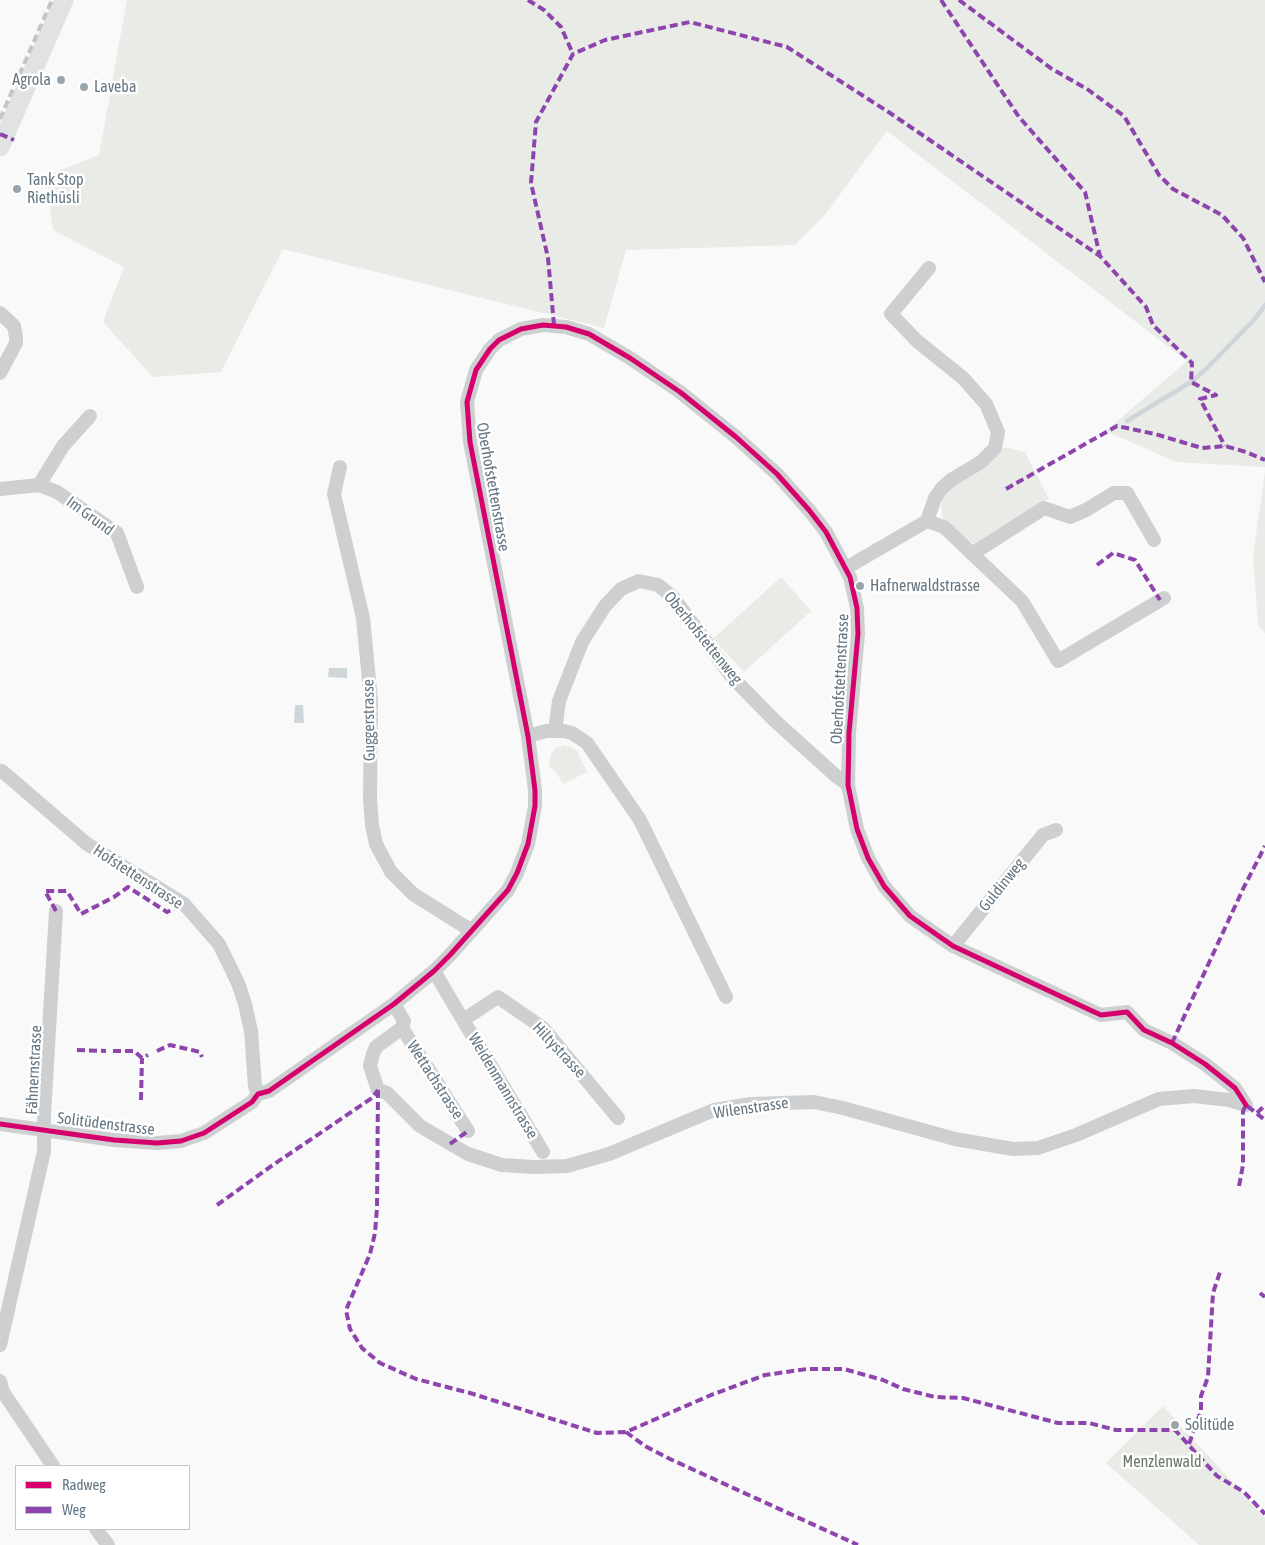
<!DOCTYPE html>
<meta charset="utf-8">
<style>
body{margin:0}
#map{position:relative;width:1265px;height:1545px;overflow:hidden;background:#f9f9f9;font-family:"Asap Condensed",sans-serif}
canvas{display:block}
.legend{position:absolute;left:15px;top:1465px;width:175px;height:65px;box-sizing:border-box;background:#fff;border:1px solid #c1c8cd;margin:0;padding:6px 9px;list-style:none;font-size:15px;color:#657683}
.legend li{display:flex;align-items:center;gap:10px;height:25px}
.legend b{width:25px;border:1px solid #c1c8cd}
</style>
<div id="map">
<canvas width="1265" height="1545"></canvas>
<ul class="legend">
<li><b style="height:6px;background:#d6006c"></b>Radweg</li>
<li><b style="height:6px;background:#8e44ad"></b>Weg</li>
</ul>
</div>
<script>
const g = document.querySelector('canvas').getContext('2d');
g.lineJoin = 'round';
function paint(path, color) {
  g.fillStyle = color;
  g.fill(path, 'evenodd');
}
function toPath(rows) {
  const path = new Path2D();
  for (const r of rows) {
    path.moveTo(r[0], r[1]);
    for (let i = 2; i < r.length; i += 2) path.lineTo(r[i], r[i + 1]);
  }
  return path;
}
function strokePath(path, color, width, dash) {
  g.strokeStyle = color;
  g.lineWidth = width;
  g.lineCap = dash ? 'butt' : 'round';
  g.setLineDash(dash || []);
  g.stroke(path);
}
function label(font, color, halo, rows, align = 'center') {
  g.font = font + ' "Asap Condensed",sans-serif';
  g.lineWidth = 5;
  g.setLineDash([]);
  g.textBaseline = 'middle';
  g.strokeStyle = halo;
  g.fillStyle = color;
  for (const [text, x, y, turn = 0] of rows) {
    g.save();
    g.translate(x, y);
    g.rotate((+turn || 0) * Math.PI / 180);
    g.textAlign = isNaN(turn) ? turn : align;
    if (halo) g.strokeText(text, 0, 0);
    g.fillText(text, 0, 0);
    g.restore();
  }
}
const green = toPath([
 [127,0,1265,0,1265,467,1176,462,1106,431,1187,361,887,131,824,216,795,245,626,250,604,328,283,249,221,372,153,377,103,322,124,267,53,230,46,176,99,155],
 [1004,447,1025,452,1049,499,975,544,963,538,942,517,941,497,950,487,985,467],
 [1265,471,1265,633,1258,625,1253,556],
 [781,577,811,611,744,672,713,639],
 [564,745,571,747,577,751,587,772,563,784,555,770,549,768,551,754,555,749],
 [1163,1406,1265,1518,1265,1545,1199,1545,1106,1463]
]);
const water = toPath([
 [329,668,347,668,347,678,328,677],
 [295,705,303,705,304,723,294,723]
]);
const stream = toPath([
 [1127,421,1191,382,1204,371,1254,320,1265,305]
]);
const street = toPath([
 [0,313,14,326,16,337,16,343,0,373],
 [340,467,334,494,363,618,371,701,370,799,372,825,376,844,391,872,413,894,472,931],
 [39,485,63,446,90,416],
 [0,489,39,485,57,492,117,533,137,587],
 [927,521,944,527,1022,601,1058,661,1164,598],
 [972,554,1044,508,1070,517,1086,510,1114,493,1127,493,1154,540],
 [846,568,927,521,935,498,942,488,951,480,981,462,995,448,998,432,986,404,963,378,917,341,891,314,929,268],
 [555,731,559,701,582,642,605,606,621,589,639,581,658,585,673,597,732,677,774,720,836,776,848,785],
 [528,736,546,731,564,731,572,733,587,743,640,820,726,997],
 [2,771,87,844,184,904,219,944,238,983,245,1004,251,1031,255,1086,258,1094],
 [953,946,1043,835,1056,830],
 [434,971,463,1020,498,997,543,1028,618,1118],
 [394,1004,404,1021,402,1028,376,1047,373,1054,370,1066,378,1090,387,1093,420,1126,468,1154,502,1165,533,1167,567,1166,609,1154,714,1110,751,1104,814,1102,843,1108,955,1139,1013,1149,1038,1148,1076,1135,1159,1099,1194,1096,1229,1100,1246,1105],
 [463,1020,543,1152],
 [402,1028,468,1131],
 [0,1124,114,1140,157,1143,181,1141,204,1133,252,1102,258,1094,269,1091,394,1004,434,971,450,955,508,890,517,873,528,844,535,806,535,790,528,736,470,442,467,402,476,370,490,349,499,340,521,329,543,325,566,327,589,334,630,358,680,392,736,437,777,474,809,510,826,532,850,577,857,608,858,634,849,733,848,785,857,829,868,858,884,886,910,916,953,946,1090,1010,1101,1015,1127,1012,1144,1030,1172,1043,1205,1064,1235,1088,1246,1105],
 [0,1345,44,1151,44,1115,56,911],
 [0,1381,3,1392,53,1466],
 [96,1529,108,1545]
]);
const secondary = toPath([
 [0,147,64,0]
]);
const rail = toPath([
 [0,119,52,0]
]);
const quiet = toPath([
 [528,0,544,10,561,27,573,54],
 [941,0,1019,117,1085,192,1100,256],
 [959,0,1052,69,1087,89,1124,116,1159,175,1173,189,1222,215,1243,238,1265,282],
 [0,134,14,140],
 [554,325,548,258,531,183,536,122,573,54,605,40,690,22,787,47,890,113,1100,256,1146,307,1153,325,1192,363,1191,382,1216,395,1200,399,1225,446],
 [1006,489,1117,426,1155,434,1202,448,1225,446,1246,452,1265,460],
 [1097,565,1113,553,1135,560,1160,600],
 [56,911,45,891,67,891,81,914,114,897,128,887,167,912,184,904],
 [1172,1043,1243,889,1265,846],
 [77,1050,106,1051],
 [113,1051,134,1051,142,1058,148,1055],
 [157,1051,170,1045,200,1052,202,1057],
 [378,1090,377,1208,375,1233,370,1254,346,1310,350,1329,362,1348,380,1363,416,1379,470,1393,597,1433,626,1432,711,1395,765,1375,807,1369,844,1369,883,1380,903,1389,935,1397,963,1398,1058,1423,1089,1423,1116,1430,1175,1430,1217,1476,1244,1492,1265,1514],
 [141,1100,142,1058],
 [1257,1113,1265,1105],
 [450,1144,468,1131],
 [1239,1186,1243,1165,1243,1111,1246,1105,1265,1120],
 [217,1205,270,1167,372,1098,378,1090],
 [1260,1293,1265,1297],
 [626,1432,645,1446,670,1459,858,1545],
 [1189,1444,1201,1411,1201,1396,1208,1377,1213,1293,1221,1269]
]);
const cycleway = toPath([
 [0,1124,114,1140,157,1143,181,1141,204,1133,252,1102,258,1094,269,1091,394,1004,434,971,450,955,508,890,517,873,528,844,535,806,535,790,528,736,470,442,467,402,476,370,490,349,499,340,521,329,543,325,566,327,589,334,630,358,680,392,736,437,777,474,809,510,826,532,850,577,857,608,858,634,849,733,848,785,857,829,868,858,884,886,910,916,953,946,1090,1010,1101,1015,1127,1012,1144,1030,1172,1043,1205,1064,1235,1088,1246,1105]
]);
const markers = [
 [61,80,5,"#99a4ac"],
 [84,87,5,"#99a4ac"],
 [17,189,5,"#99a4ac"],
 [860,586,5,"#99a4ac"],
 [1175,1425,5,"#99a4ac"]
];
const poiNames = [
 ["Agrola",51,80,"right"],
 ["Laveba",94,87],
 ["Tank Stop",27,180],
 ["Riethüsli",27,198],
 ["Hafnerwaldstrasse",870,586],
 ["Solitüde",1185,1425]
];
const streetNames = [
 ["Oberhofstettenstrasse",493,487,80],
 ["Im Grund",90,516,36],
 ["Oberhofstettenweg",703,638,51],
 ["Oberhofstettenstrasse",840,679,-87],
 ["Guggerstrasse",369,720,-91],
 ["Hofstettenstrasse",138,877,33],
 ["Guldinweg",1002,885,-51],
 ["Hiltystrasse",559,1050,47],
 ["Fähnernstrasse",34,1070,-87],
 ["Wettachstrasse",435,1080,57],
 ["Weidenmannstrasse",503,1086,59],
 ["Wilenstrasse",751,1108,-8],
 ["Solitüdenstrasse",106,1124,7]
];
const parkNames = [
 ["Menzlenwald",1162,1462]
];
paint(green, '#e8ebe6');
paint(water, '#ced6d9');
strokePath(stream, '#ced6d9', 4.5);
strokePath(street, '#cecfd0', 14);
strokePath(secondary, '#e1e2e2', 19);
strokePath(rail, '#c3c5c6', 4, [8, 4]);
strokePath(quiet, '#8e44ad', 4, [8, 4]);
strokePath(cycleway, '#d6006c', 5);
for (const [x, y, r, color] of markers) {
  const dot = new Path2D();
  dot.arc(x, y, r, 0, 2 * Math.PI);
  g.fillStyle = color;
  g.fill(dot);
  strokePath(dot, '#fff', 2);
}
label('16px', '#657683', '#fff', poiNames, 'left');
label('16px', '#657683', '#fff', streetNames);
label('16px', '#687a64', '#fff', parkNames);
</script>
